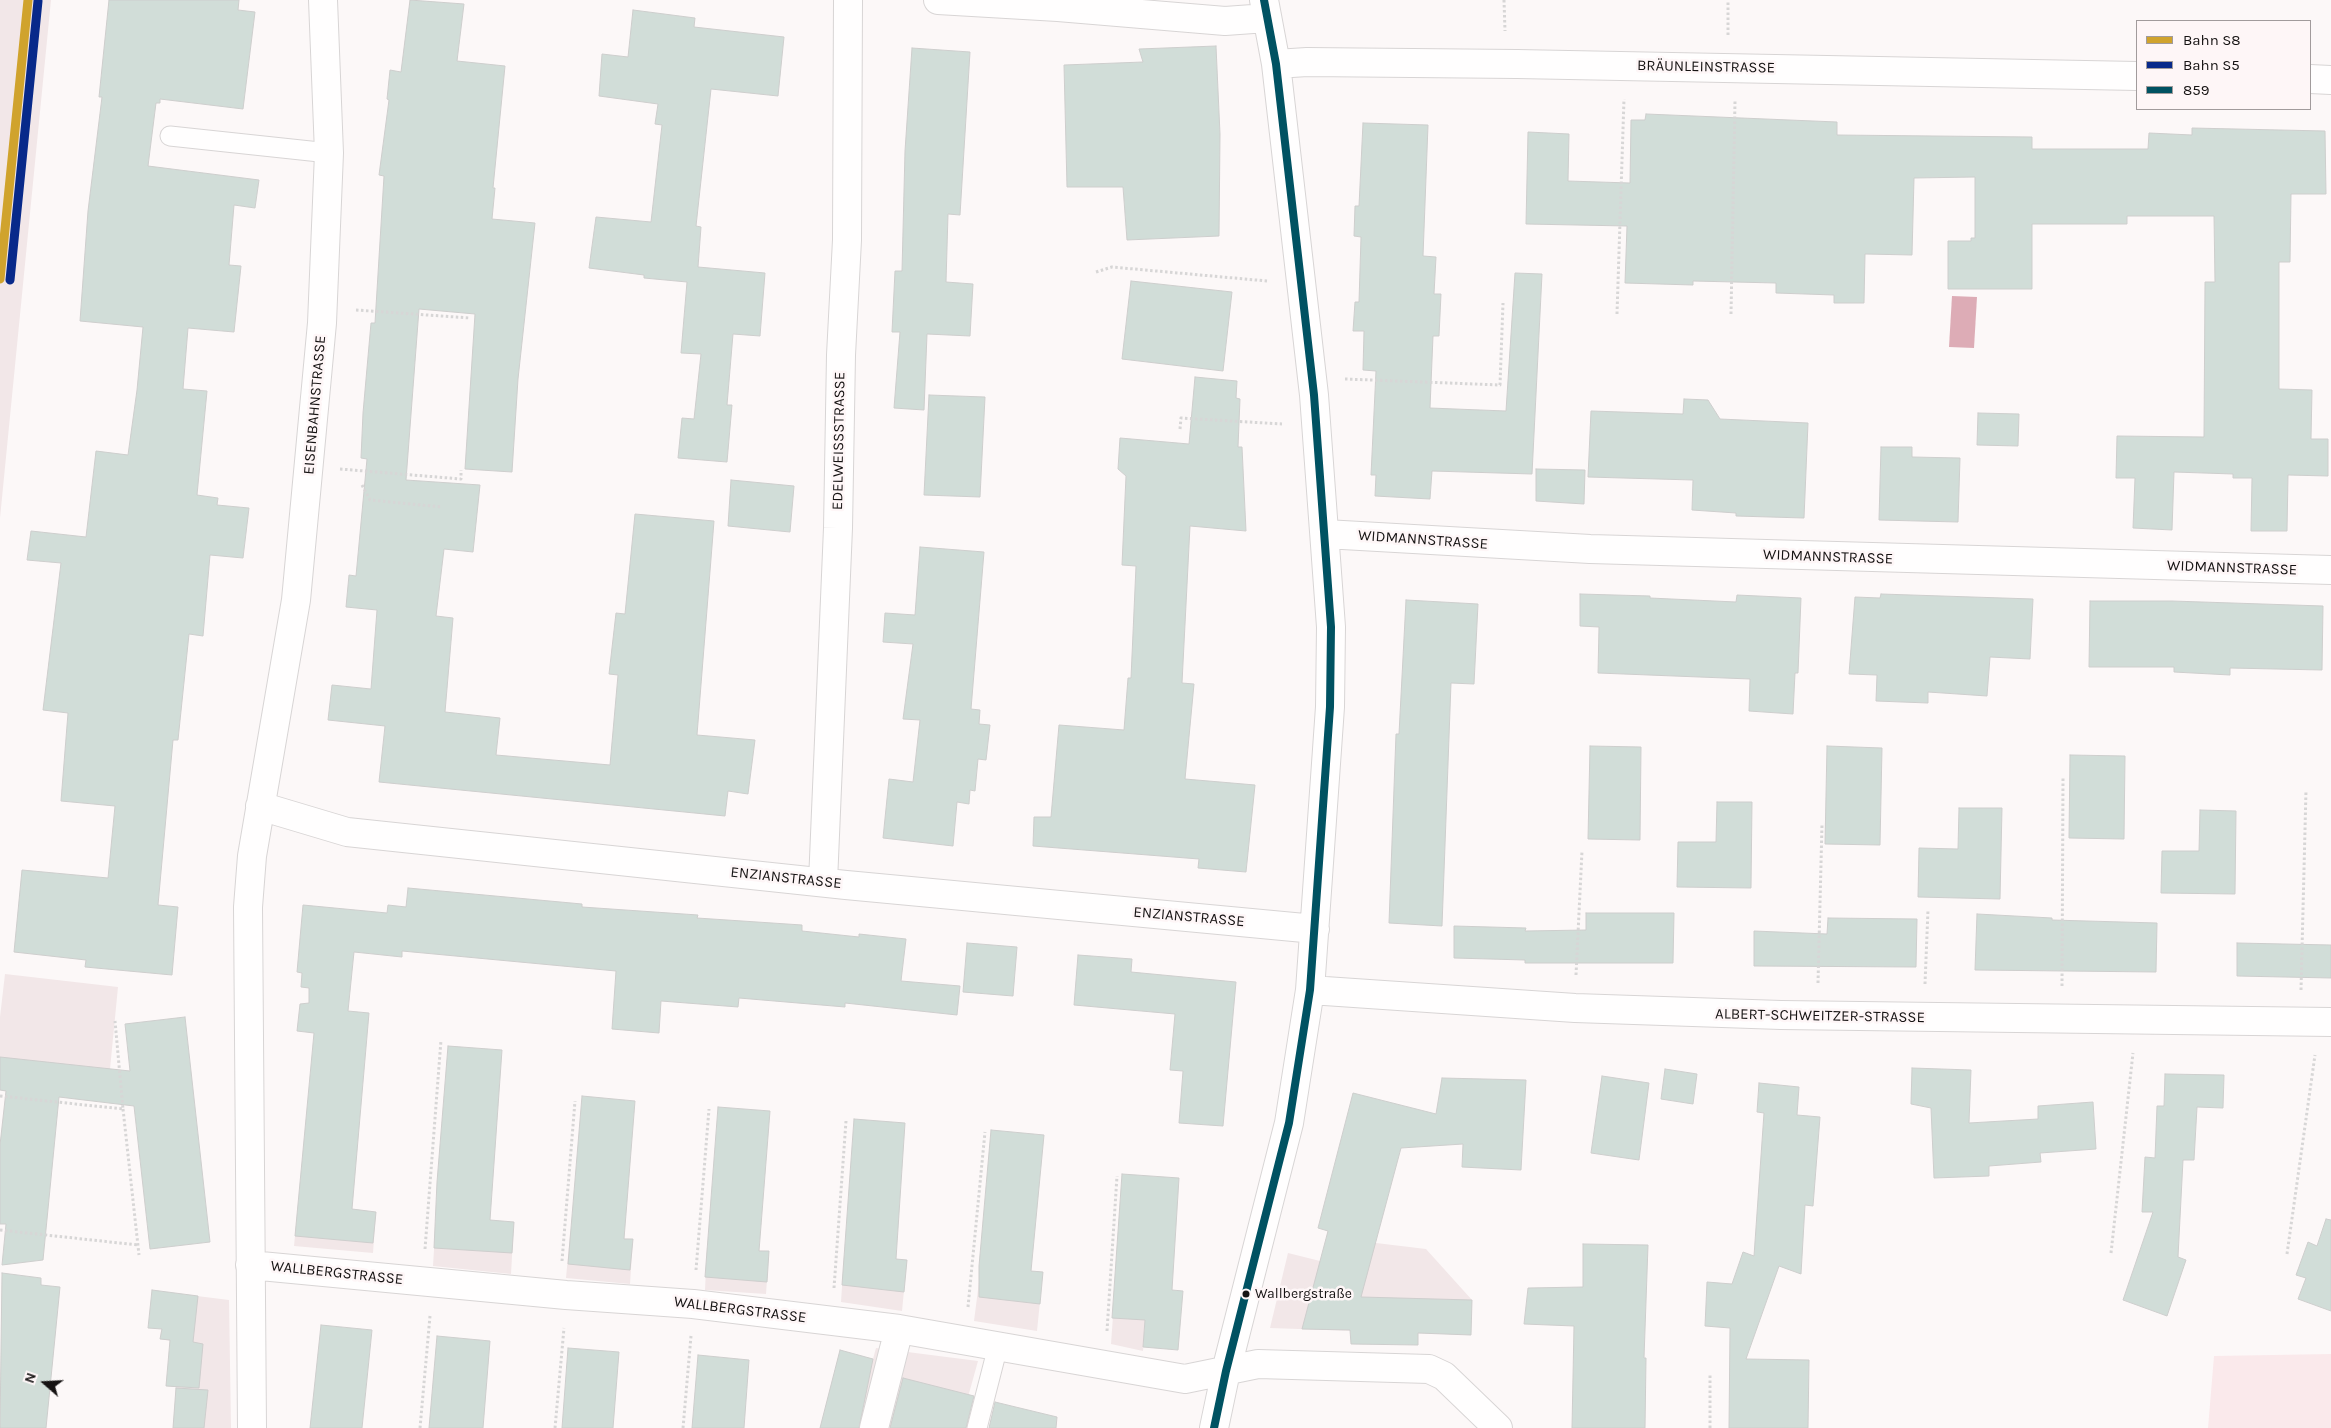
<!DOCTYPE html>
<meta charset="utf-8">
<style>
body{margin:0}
#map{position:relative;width:2331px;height:1428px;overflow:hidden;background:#fcf8f8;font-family:Karla,sans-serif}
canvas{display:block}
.legend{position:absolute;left:2136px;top:20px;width:175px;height:90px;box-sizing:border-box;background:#fef6f7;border:1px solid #a19b9c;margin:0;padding:6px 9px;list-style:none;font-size:15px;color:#161313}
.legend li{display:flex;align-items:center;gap:10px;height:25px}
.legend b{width:25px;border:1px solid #a19b9c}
.north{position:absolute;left:20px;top:1358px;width:50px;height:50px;-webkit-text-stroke:4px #fef6f7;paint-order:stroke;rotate:289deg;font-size:14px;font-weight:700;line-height:20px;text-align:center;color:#161313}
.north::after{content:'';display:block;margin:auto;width:18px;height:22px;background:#161313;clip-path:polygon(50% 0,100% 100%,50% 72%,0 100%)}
</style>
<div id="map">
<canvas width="2331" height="1428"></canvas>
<ul class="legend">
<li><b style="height:6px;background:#d0a32d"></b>Bahn S8</li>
<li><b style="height:6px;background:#08298a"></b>Bahn S5</li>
<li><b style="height:6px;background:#005262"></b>859</li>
</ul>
<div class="north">N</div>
</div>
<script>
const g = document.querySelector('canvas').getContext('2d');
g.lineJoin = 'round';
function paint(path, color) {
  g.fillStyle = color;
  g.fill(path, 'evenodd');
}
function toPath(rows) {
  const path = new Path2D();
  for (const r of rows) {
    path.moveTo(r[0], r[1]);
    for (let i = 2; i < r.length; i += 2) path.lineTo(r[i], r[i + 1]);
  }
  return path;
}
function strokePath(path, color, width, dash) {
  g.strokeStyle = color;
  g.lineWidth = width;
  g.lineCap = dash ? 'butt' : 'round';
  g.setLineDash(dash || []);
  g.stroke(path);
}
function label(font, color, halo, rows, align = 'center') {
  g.font = font + ' Karla,sans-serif';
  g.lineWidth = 5;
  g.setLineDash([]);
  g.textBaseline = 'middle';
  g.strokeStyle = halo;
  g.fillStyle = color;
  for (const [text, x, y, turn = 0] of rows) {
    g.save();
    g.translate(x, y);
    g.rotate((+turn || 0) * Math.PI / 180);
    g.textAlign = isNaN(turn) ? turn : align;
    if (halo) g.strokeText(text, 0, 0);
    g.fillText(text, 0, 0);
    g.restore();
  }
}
const built = toPath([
 [0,0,51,0,0,518],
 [5,974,118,987,110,1069,114,1103,0,1090,0,1017],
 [298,1205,376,1212,373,1253,294,1246],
 [436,1217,514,1222,511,1274,433,1266],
 [1328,1231,1376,1243,1426,1249,1472,1300,1471,1335,1270,1328,1288,1253,1320,1261],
 [570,1234,633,1239,630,1284,566,1278],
 [707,1247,769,1251,766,1294,705,1290],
 [844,1255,907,1260,902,1311,841,1302],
 [981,1266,1043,1272,1037,1331,974,1321],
 [1115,1288,1147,1290,1143,1351,1111,1344],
 [165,1292,229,1300,231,1428,173,1428,176,1387,166,1386,171,1341,160,1339],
 [876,1348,978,1361,960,1426,820,1428,840,1350,873,1359]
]);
const green = toPath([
 [2331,1354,2331,1428,2208,1428,2214,1356]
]);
const water = toPath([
 [1952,296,1977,297,1974,348,1949,347]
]);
const building = toPath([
 [109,0,239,0,238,10,255,12,243,109,160,99,160,103,156,103,148,166,259,180,255,208,234,205,229,265,241,266,234,332,188,328,183,389,207,391,197,495,218,498,217,505,249,508,243,558,210,555,203,636,189,634,178,740,173,740,158,905,178,907,172,975,85,967,86,960,14,952,22,870,108,878,115,806,61,801,68,713,43,710,61,563,27,560,31,531,86,537,96,451,128,455,137,390,143,327,80,321,88,211,102,97,99,97,109,0],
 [410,0,464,4,457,61,505,66,493,188,495,188,492,219,535,223,518,379,512,472,465,469,475,314,419,309,406,480,480,485,473,552,444,549,436,616,453,618,445,712,500,718,496,755,610,765,618,675,609,674,616,613,625,614,635,514,714,521,697,735,755,740,748,794,728,791,725,816,379,782,385,726,328,720,332,685,371,689,377,610,346,607,349,575,356,576,367,459,361,458,363,413,371,323,375,323,384,176,379,175,389,100,387,99,390,70,401,72,410,0],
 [633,10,695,18,694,27,784,37,778,96,711,89,696,226,701,227,698,267,765,273,760,336,733,334,727,405,732,405,727,462,678,458,682,418,694,419,701,354,681,353,687,282,644,278,644,275,589,268,596,217,651,222,662,125,655,124,658,104,599,96,602,54,628,57,633,10],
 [1216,46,1220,134,1219,236,1127,240,1123,187,1067,187,1064,65,1143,62,1139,49,1216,46],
 [912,48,970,52,960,215,948,214,946,282,973,284,970,336,927,334,924,410,894,408,900,332,892,332,895,271,902,271,905,151,912,48],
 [1646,114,1837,122,1837,135,2032,137,2032,149,2148,149,2149,133,2192,135,2192,128,2325,131,2326,194,2291,194,2290,262,2279,262,2279,389,2312,390,2311,439,2328,439,2328,476,2288,475,2287,531,2251,531,2252,478,2233,478,2233,474,2174,472,2172,530,2133,528,2135,478,2116,478,2117,436,2204,437,2205,282,2215,282,2214,216,2127,216,2127,224,2032,224,2032,289,1948,289,1948,241,1971,241,1971,238,1975,238,1975,177,1914,178,1912,255,1865,254,1864,303,1834,303,1834,295,1776,293,1776,283,1693,281,1693,285,1625,283,1627,226,1526,224,1528,132,1569,134,1568,181,1630,183,1631,120,1645,120,1646,114],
 [1363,123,1428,125,1423,256,1436,257,1434,294,1441,294,1439,336,1433,336,1430,408,1506,411,1515,273,1542,274,1532,474,1432,471,1430,499,1375,496,1376,475,1371,475,1376,371,1363,370,1364,331,1353,331,1355,302,1359,302,1361,237,1354,236,1355,206,1359,206,1363,123],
 [1131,281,1232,292,1223,371,1122,359,1131,281],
 [1195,377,1237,381,1236,398,1240,399,1238,447,1242,447,1246,531,1190,526,1182,683,1194,684,1185,779,1255,785,1246,872,1198,868,1199,859,1033,846,1034,817,1051,817,1059,725,1124,730,1128,678,1131,678,1136,566,1122,565,1126,476,1118,469,1120,438,1189,444,1195,377],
 [929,395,985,397,980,497,924,495,929,395],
 [1684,399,1708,400,1720,419,1808,423,1804,518,1736,516,1736,513,1692,510,1693,480,1588,477,1591,411,1683,414,1684,399],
 [1978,413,2019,414,2018,446,1977,445,1978,413],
 [1881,447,1912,447,1912,457,1960,458,1958,522,1879,520,1881,447],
 [1536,469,1585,470,1584,504,1536,501,1536,469],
 [731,480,794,486,790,532,728,526,731,480],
 [920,547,984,552,971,709,980,710,979,724,990,725,986,760,978,759,975,791,970,790,969,804,957,802,953,846,883,838,889,779,913,782,920,720,903,719,913,644,883,642,885,613,915,615,920,547],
 [1580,594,1650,596,1650,598,1736,602,1737,595,1801,598,1798,673,1795,673,1793,714,1749,711,1750,679,1598,673,1599,627,1580,626,1580,594],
 [1881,594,2033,599,2030,659,1990,657,1987,696,1928,692,1928,703,1876,701,1877,675,1849,674,1855,597,1880,598,1881,594],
 [1406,600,1478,604,1474,684,1451,683,1442,926,1389,923,1396,734,1399,734,1406,600],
 [2090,601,2172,601,2323,606,2322,670,2230,668,2230,675,2174,672,2174,667,2089,667,2090,601],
 [1590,746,1641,747,1640,840,1588,839,1590,746],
 [1827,746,1882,748,1880,845,1825,844,1827,746],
 [2070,755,2125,756,2124,839,2069,838,2070,755],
 [1717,802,1752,802,1751,888,1677,887,1678,842,1716,842,1717,802],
 [1959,808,2002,808,2000,899,1918,897,1919,848,1958,849,1959,808],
 [2200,810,2236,811,2235,894,2161,893,2162,851,2199,851,2200,810],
 [408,888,582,904,582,907,698,915,697,918,802,925,802,931,859,937,859,934,906,939,901,981,960,986,957,1015,845,1003,845,1007,739,998,738,1007,661,1001,659,1033,612,1029,616,971,402,951,402,957,354,952,348,1011,369,1013,352,1209,376,1212,373,1243,295,1236,314,1033,297,1031,300,1004,309,1003,309,988,301,987,302,973,297,972,303,905,387,913,388,905,406,907,408,888],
 [1586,913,1674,913,1673,963,1525,963,1525,960,1454,958,1454,926,1526,928,1525,931,1586,930,1586,913],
 [1977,914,2052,918,2052,920,2157,923,2156,972,1975,970,1977,914],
 [1828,918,1917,919,1916,967,1754,966,1754,931,1827,934,1828,918],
 [967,943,1017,947,1013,996,963,992,967,943],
 [2237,943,2331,945,2331,978,2237,976,2237,943],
 [1078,955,1132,959,1131,972,1236,982,1223,1126,1179,1123,1183,1071,1170,1070,1175,1014,1074,1005,1078,955],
 [185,1017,210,1242,150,1249,134,1106,59,1097,43,1260,2,1265,6,1224,0,1224,0,1145,6,1091,0,1090,0,1057,130,1071,125,1024,185,1017],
 [448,1046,502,1050,490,1220,514,1222,512,1253,434,1248,437,1182,448,1046],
 [1912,1068,1971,1070,1969,1123,2038,1119,2038,1106,2093,1102,2096,1149,2040,1153,2041,1162,1989,1166,1989,1176,1934,1178,1931,1108,1911,1104,1912,1068],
 [1665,1069,1697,1074,1693,1104,1661,1099,1665,1069],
 [2165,1074,2224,1075,2223,1108,2197,1107,2194,1160,2183,1160,2178,1257,2186,1260,2167,1316,2123,1300,2153,1212,2142,1212,2145,1157,2155,1158,2157,1106,2164,1106,2165,1074],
 [1602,1076,1649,1083,1639,1160,1591,1153,1602,1076],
 [1442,1078,1526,1080,1521,1170,1462,1167,1463,1144,1401,1148,1361,1297,1472,1300,1471,1335,1418,1333,1418,1345,1351,1344,1350,1330,1302,1329,1328,1231,1318,1228,1353,1093,1436,1114,1442,1078],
 [1759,1083,1799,1087,1797,1115,1820,1117,1813,1206,1805,1205,1801,1274,1779,1266,1746,1359,1809,1360,1808,1428,1729,1428,1730,1328,1705,1326,1707,1282,1732,1284,1743,1252,1754,1256,1764,1113,1757,1112,1759,1083],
 [582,1096,635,1101,624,1239,633,1239,630,1270,568,1264,582,1096],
 [718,1107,770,1111,759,1251,769,1251,767,1282,705,1277,718,1107],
 [854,1119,905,1123,896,1259,907,1260,904,1292,842,1285,854,1119],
 [991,1130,1044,1135,1031,1271,1043,1272,1040,1304,979,1297,979,1266,991,1130],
 [1122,1174,1179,1178,1172,1290,1183,1291,1178,1350,1143,1347,1145,1320,1112,1318,1122,1174],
 [2326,1219,2331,1220,2331,1311,2298,1299,2306,1278,2296,1275,2308,1242,2317,1246,2326,1219],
 [1583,1244,1648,1245,1644,1358,1646,1358,1645,1428,1572,1428,1574,1326,1524,1324,1528,1288,1583,1287,1583,1244],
 [2,1273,41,1278,41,1285,60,1287,46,1428,0,1428,2,1273],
 [152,1290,198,1296,193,1342,203,1344,199,1388,166,1386,170,1340,160,1339,162,1329,148,1328,152,1290],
 [321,1325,372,1330,362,1428,310,1428,321,1325],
 [437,1336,490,1341,483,1428,429,1428,437,1336],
 [568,1348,619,1352,613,1428,562,1428,568,1348],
 [840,1350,873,1359,859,1428,820,1428,840,1350],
 [698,1355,749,1360,744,1428,692,1428,698,1355],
 [903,1378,974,1396,966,1428,890,1428,903,1378],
 [176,1388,208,1390,204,1428,173,1428,176,1388],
 [995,1402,1057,1417,1056,1428,989,1428,995,1402]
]);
const path = toPath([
 [1504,0,1505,31],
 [1728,35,1728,0],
 [1096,272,1112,267,1267,281],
 [356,310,470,318],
 [1617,314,1624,99],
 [1731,314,1735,101],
 [1345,379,1500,385,1503,303],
 [1180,429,1181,418,1282,424],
 [340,469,461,479,461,470],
 [362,485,370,500,442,507],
 [1576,975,1582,851],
 [1818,983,1822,824],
 [1925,984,1928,910],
 [2062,986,2063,776],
 [2301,990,2306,790],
 [0,1096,123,1109,115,1021],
 [123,1109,139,1255],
 [0,1230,138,1245],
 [425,1249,441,1040],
 [2111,1253,2133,1053],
 [2287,1254,2315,1055],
 [562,1261,575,1101],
 [696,1270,709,1109],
 [834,1288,846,1121],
 [968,1307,985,1132],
 [1107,1331,1117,1176],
 [420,1428,430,1316],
 [555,1428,564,1328],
 [683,1428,691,1336],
 [1710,1428,1710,1374]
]);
const service = toPath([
 [170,136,329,153],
 [977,1428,998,1346]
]);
const minor = toPath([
 [938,0,1058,7,1225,21,1267,18],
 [1276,64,1307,62,1517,64,2137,76],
 [2310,79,2331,80],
 [1325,534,1590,549,2331,570],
 [260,806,347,832,846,885,1315,929],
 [823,882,838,528,841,355,847,240,848,0],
 [1310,990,1575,1008,1781,1015,2331,1022],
 [250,1265,566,1295,693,1304,899,1329,1185,1379,1258,1364,1429,1369,1444,1376,1498,1428],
 [252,1428,248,907,252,856,296,600,322,323,329,153,323,0],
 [874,1428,899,1329],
 [1214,1428,1226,1371,1289,1123,1310,990,1330,707,1331,627,1314,395,1276,64,1264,0]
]);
const bus1 = toPath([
 [1214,1428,1226,1371,1289,1123,1310,990,1330,707,1331,627,1314,395,1276,64,1264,0]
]);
const rail1 = toPath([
 [0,279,28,0]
]);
const rail2 = toPath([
 [10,280,38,1]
]);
const markers = [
 [1246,1294,4.5,"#161313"]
];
const busNames = [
 ["Wallbergstraße",1255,1294]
];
const streetNames = [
 ["BRÄUNLEINSTRASSE",1706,67,1],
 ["EISENBAHNSTRASSE",315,405,-85],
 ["EDELWEISSSTRASSE",839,441,-89],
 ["WIDMANNSTRASSE",1423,540,4],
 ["WIDMANNSTRASSE",1828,557,2],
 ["WIDMANNSTRASSE",2232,568,2],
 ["ENZIANSTRASSE",786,878,6],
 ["ENZIANSTRASSE",1189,917,5],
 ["ALBERT-SCHWEITZER-STRASSE",1820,1016,1],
 ["WALLBERGSTRASSE",337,1273,6],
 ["WALLBERGSTRASSE",740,1310,7]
];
paint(built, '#f2e7e8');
paint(green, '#fae9eb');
paint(water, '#ddacb6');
paint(building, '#d1ddd8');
strokePath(building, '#cececd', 1);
strokePath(service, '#d8d5d5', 21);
strokePath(minor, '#d8d5d5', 30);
strokePath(path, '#d7d6d6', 3, [2.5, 2.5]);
strokePath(service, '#fffefe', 19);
strokePath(minor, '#fffefe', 28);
strokePath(bus1, '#005262', 8);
strokePath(rail1, '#d0a32d', 9);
strokePath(rail2, '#08298a', 9);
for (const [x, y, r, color] of markers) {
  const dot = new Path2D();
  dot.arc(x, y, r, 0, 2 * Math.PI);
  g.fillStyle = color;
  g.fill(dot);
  strokePath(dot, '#fef6f7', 2);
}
label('14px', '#161313', '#fef6f7', busNames, 'left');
label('15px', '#161313', '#fef6f7', streetNames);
</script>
